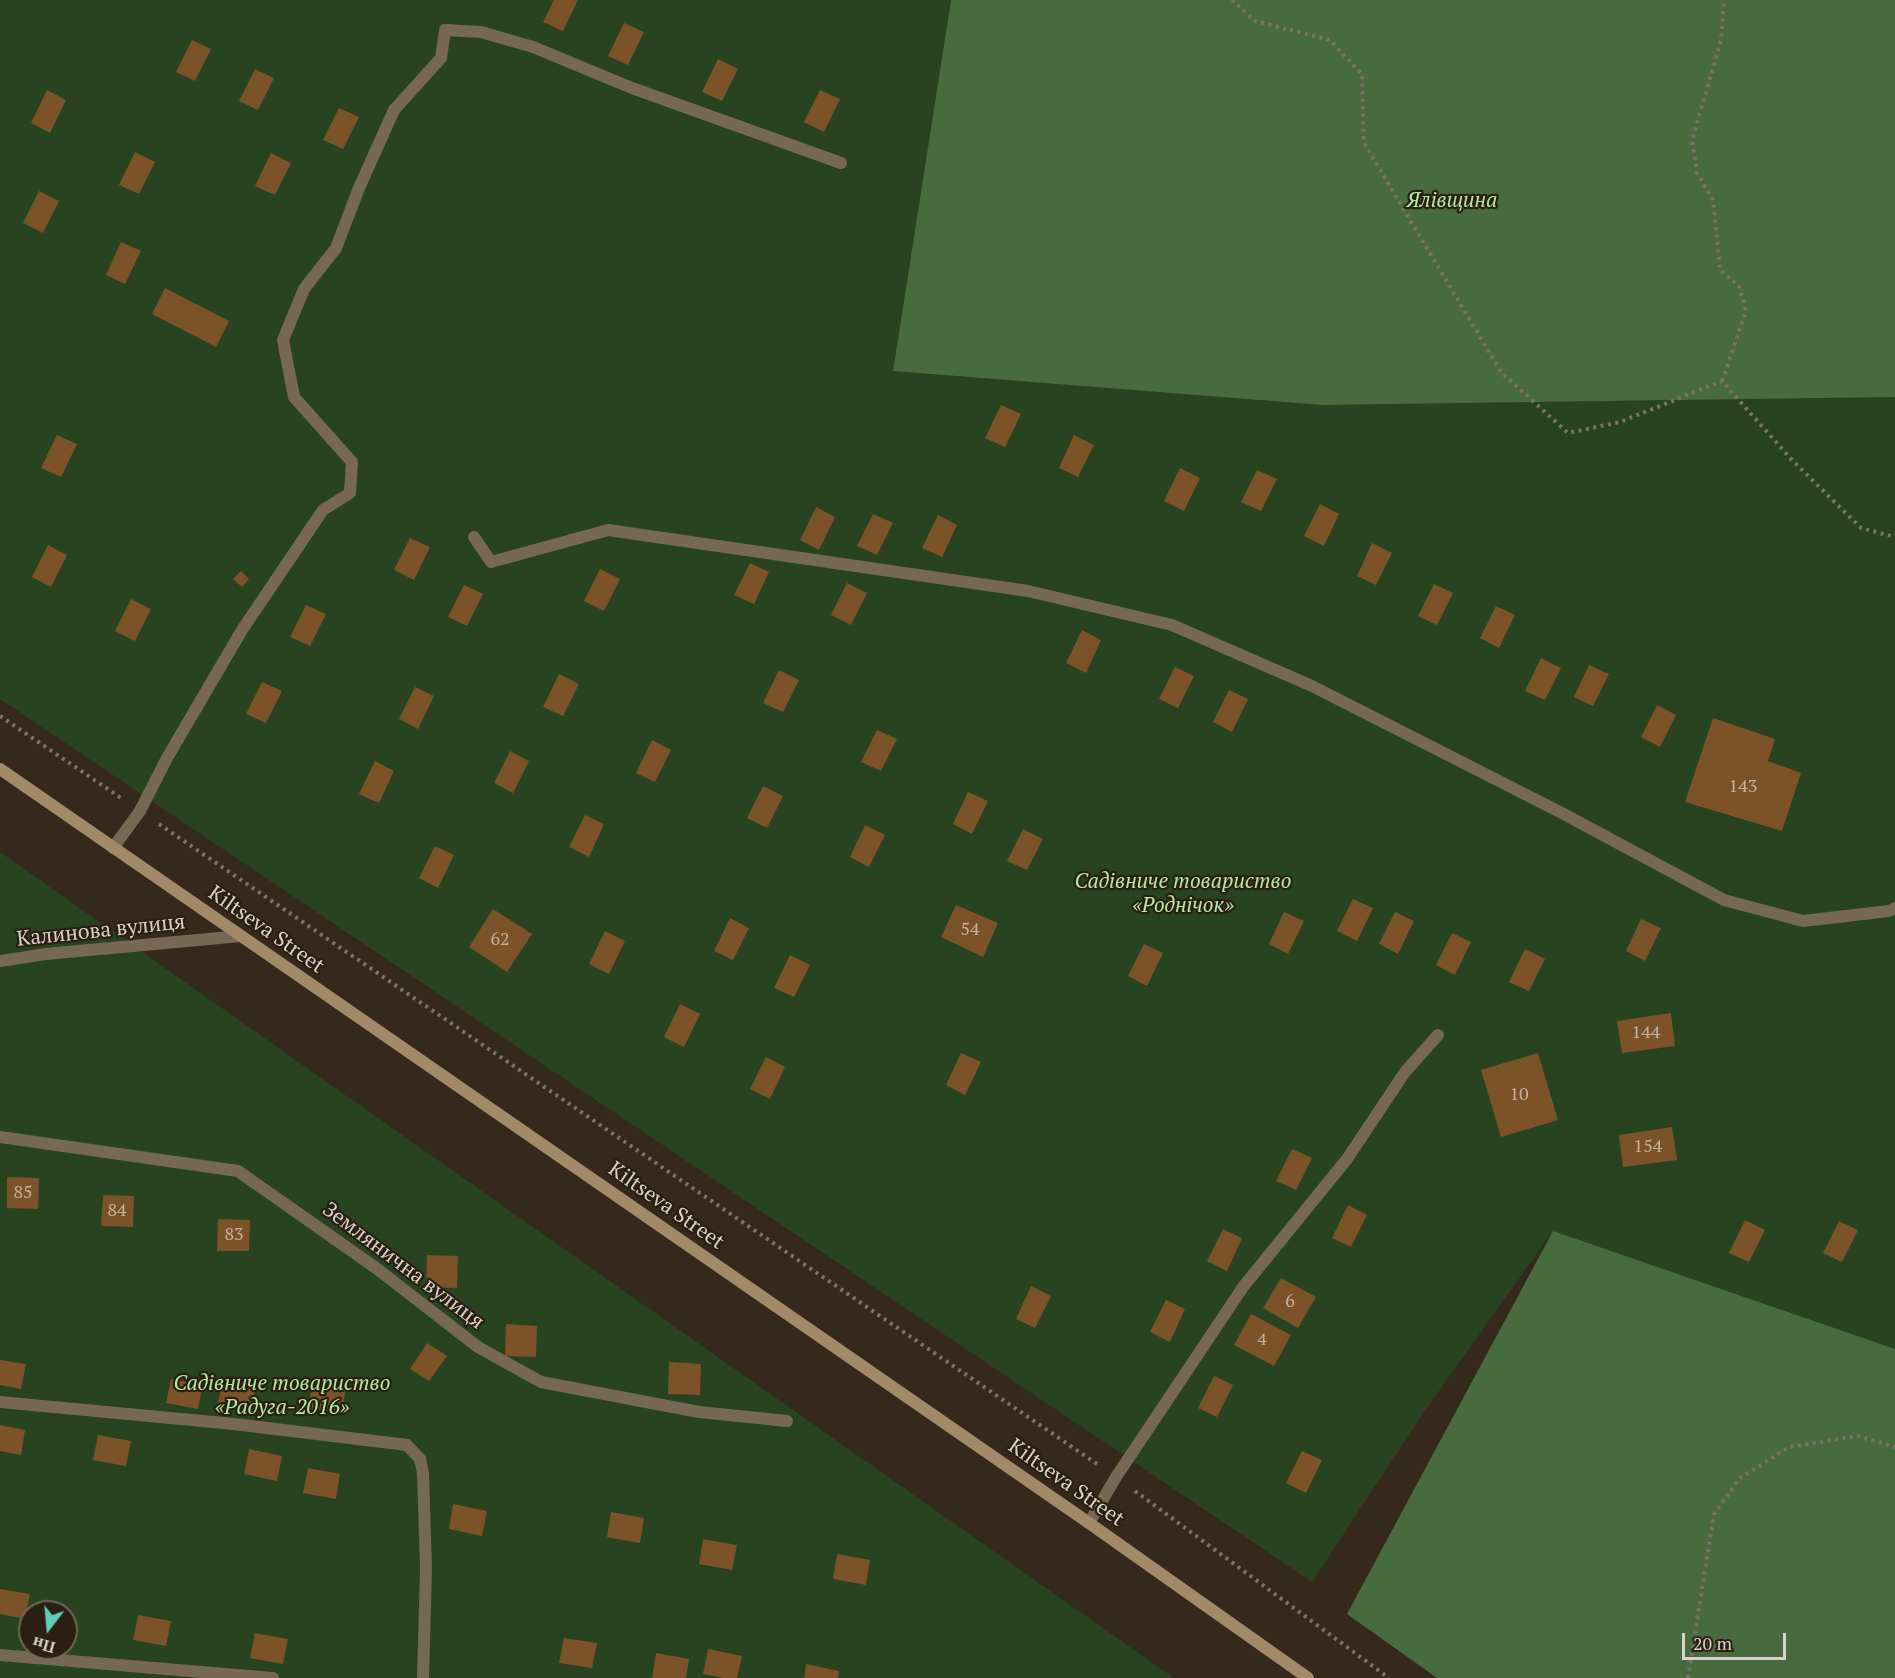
<!DOCTYPE html>
<meta charset="utf-8">
<style>
body{margin:0}
#map{position:relative;width:1895px;height:1678px;overflow:hidden;background:#35291d;font-family:"PT Serif",serif}
canvas{display:block}
.north{position:absolute;left:18px;top:1600px;width:60px;height:60px;box-sizing:border-box;background:#2b1f13;border:2px solid #71665c;border-radius:50%;rotate:196deg;font-size:16px;font-weight:700;line-height:24px;text-align:center;color:#d9d1c9}
.north::after{content:'';display:block;margin:auto;width:21px;height:27px;background:#5eceb7;clip-path:polygon(50% 0,100% 100%,50% 72%,0 100%)}
.scale{position:absolute;left:1682px;top:1633px;width:104px;height:27px;box-sizing:border-box;border:3px solid #d9d1c9;border-top:0;padding-left:8px;font-size:18px;line-height:21px;white-space:nowrap;color:#d9d1c9;-webkit-text-stroke:4px #2b1f13;paint-order:stroke}
</style>
<div id="map">
<canvas width="1895" height="1678"></canvas>
<div class="north">Пн</div>
<div class="scale">20 m</div>
</div>
<script>
const g = document.querySelector('canvas').getContext('2d');
g.lineJoin = 'round';
function paint(path, color) {
  g.fillStyle = color;
  g.fill(path, 'evenodd');
}
function toPath(rows) {
  const path = new Path2D();
  for (const r of rows) {
    path.moveTo(r[0], r[1]);
    for (let i = 2; i < r.length; i += 2) path.lineTo(r[i], r[i + 1]);
  }
  return path;
}
function strokePath(path, color, width, dash) {
  g.strokeStyle = color;
  g.lineWidth = width;
  g.lineCap = dash ? 'butt' : 'round';
  g.setLineDash(dash || []);
  g.stroke(path);
}
function label(font, color, halo, rows, align = 'center') {
  g.font = font + ' "PT Serif",serif';
  g.lineWidth = 4.5;
  g.setLineDash([]);
  g.textBaseline = 'middle';
  g.strokeStyle = halo;
  g.fillStyle = color;
  for (const [text, x, y, turn = 0] of rows) {
    g.save();
    g.translate(x, y);
    g.rotate((+turn || 0) * Math.PI / 180);
    g.textAlign = isNaN(turn) ? turn : align;
    if (halo) g.strokeText(text, 0, 0);
    g.fillText(text, 0, 0);
    g.restore();
  }
}
const green = toPath([
 [0,0,951,0,893,371,1322,405,1895,397,1895,1355,1553,1231,1424,1412,1312,1582,0,699],
 [0,852,1174,1678,0,1678],
 [30,1612,66,1612,66,1648,30,1648]
]);
const forest = toPath([
 [951,0,1895,0,1895,397,1322,405,893,371],
 [1553,1231,1895,1349,1895,1678,1437,1678,1347,1614]
]);
const building = toPath([
 [554,0,578,0,563,31,543,22],
 [624,23,644,32,628,65,608,56],
 [192,40,211,49,195,81,176,72],
 [718,59,738,69,722,101,702,92],
 [255,69,274,78,258,110,239,101],
 [47,90,66,100,50,133,31,123],
 [820,90,840,99,824,132,804,122],
 [339,108,359,117,343,149,323,140],
 [135,152,155,162,139,194,119,185],
 [271,153,291,163,275,195,255,186],
 [39,191,59,201,43,233,23,223],
 [121,242,141,251,125,284,106,275],
 [165,288,229,321,216,347,152,314],
 [1001,405,1021,414,1005,447,985,438],
 [57,435,77,444,61,477,41,468],
 [1074,435,1094,445,1078,477,1059,468],
 [1180,468,1200,478,1184,511,1164,501],
 [1257,470,1277,479,1261,511,1241,502],
 [1320,504,1339,514,1324,546,1304,536],
 [816,507,835,517,819,550,800,540],
 [873,514,893,523,877,555,857,546],
 [938,515,957,525,942,557,922,548],
 [410,538,430,547,414,580,394,570],
 [1372,543,1392,553,1376,585,1357,576],
 [48,545,67,555,51,587,32,577],
 [750,563,769,572,754,604,734,595],
 [600,569,620,579,604,611,584,601],
 [241,571,249,579,242,587,233,579],
 [847,583,867,593,851,625,831,615],
 [1434,584,1453,593,1437,625,1418,616],
 [464,585,483,594,467,626,448,617],
 [131,599,151,609,135,641,115,631],
 [306,605,326,614,310,646,290,637],
 [1496,606,1515,615,1499,648,1480,638],
 [1082,630,1101,640,1086,673,1066,663],
 [1541,658,1561,668,1545,700,1525,691],
 [1589,665,1609,674,1593,706,1574,697],
 [1175,667,1194,676,1178,708,1159,699],
 [779,670,799,680,783,712,763,703],
 [559,674,579,684,563,716,543,707],
 [262,682,282,691,266,723,246,714],
 [415,687,434,696,418,729,399,719],
 [1229,690,1248,699,1232,732,1213,722],
 [1657,705,1676,715,1660,747,1641,737],
 [1713,718,1775,739,1768,761,1801,773,1782,831,1685,802],
 [877,730,897,739,881,771,861,762],
 [652,740,671,750,655,782,636,773],
 [510,751,529,761,513,793,494,783],
 [375,761,394,771,379,803,359,794],
 [763,786,783,796,767,828,747,818],
 [968,792,988,801,972,834,953,824],
 [585,815,604,824,589,857,569,847],
 [865,825,885,835,869,867,850,857],
 [1023,829,1043,839,1027,870,1007,861],
 [435,846,454,855,438,888,419,878],
 [1353,899,1373,908,1357,941,1337,931],
 [956,905,998,923,983,957,941,937],
 [493,909,532,934,507,972,469,947],
 [1284,912,1304,921,1288,954,1269,944],
 [1395,912,1414,921,1398,954,1379,944],
 [730,918,749,928,733,960,714,951],
 [1641,919,1661,928,1645,961,1626,951],
 [605,931,625,941,609,974,589,964],
 [1452,933,1471,942,1455,975,1436,965],
 [1144,944,1163,953,1147,986,1128,976],
 [1525,949,1545,959,1529,991,1509,982],
 [790,955,810,965,794,997,774,988],
 [680,1004,700,1014,684,1047,664,1037],
 [1671,1013,1675,1046,1622,1053,1617,1021],
 [961,1053,981,1062,965,1095,946,1085],
 [1538,1053,1558,1120,1501,1137,1481,1070],
 [766,1057,785,1067,770,1099,750,1089],
 [1672,1127,1677,1160,1623,1167,1619,1135],
 [1292,1149,1312,1158,1296,1190,1276,1181],
 [7,1177,39,1178,38,1209,7,1208],
 [103,1195,134,1196,133,1227,101,1226],
 [1348,1205,1367,1215,1351,1247,1332,1238],
 [218,1219,250,1220,249,1251,217,1251],
 [1745,1220,1765,1230,1749,1262,1729,1253],
 [1839,1221,1858,1230,1842,1262,1823,1253],
 [1223,1229,1242,1238,1227,1271,1207,1261],
 [427,1255,458,1256,457,1288,426,1287],
 [1281,1278,1316,1297,1298,1328,1263,1308],
 [1031,1286,1051,1296,1035,1328,1016,1319],
 [1166,1300,1185,1309,1170,1342,1150,1332],
 [1251,1314,1291,1335,1274,1366,1234,1345],
 [506,1324,537,1326,536,1357,505,1356],
 [427,1343,447,1356,429,1381,410,1369],
 [0,1360,26,1364,21,1389,0,1385],
 [669,1362,701,1364,700,1395,668,1394],
 [1214,1376,1233,1385,1217,1417,1198,1408],
 [171,1379,203,1384,198,1409,166,1403],
 [223,1379,256,1384,251,1409,218,1403],
 [313,1384,346,1389,341,1414,308,1408],
 [0,1425,25,1430,21,1455,0,1451],
 [98,1435,131,1441,126,1466,93,1460],
 [249,1449,282,1456,277,1481,244,1474],
 [1302,1451,1322,1460,1306,1493,1286,1483],
 [308,1468,340,1474,336,1499,303,1493],
 [453,1504,487,1511,482,1536,449,1529],
 [611,1512,644,1518,640,1543,607,1537],
 [703,1539,737,1545,732,1570,699,1564],
 [837,1554,870,1560,866,1585,833,1579],
 [0,1589,30,1594,25,1619,0,1614],
 [138,1615,171,1621,166,1646,133,1640],
 [255,1633,288,1639,283,1664,250,1658],
 [564,1638,597,1643,592,1668,559,1663],
 [708,1649,742,1656,737,1678,724,1678,703,1674],
 [656,1653,689,1659,686,1678,652,1678],
 [806,1664,839,1671,838,1678,804,1678]
]);
const path = toPath([
 [1232,0,1255,21,1330,40,1362,74,1364,143,1501,372,1568,433,1620,422,1722,381,1791,459,1861,528,1895,537],
 [1722,381,1746,311,1739,286,1720,270,1713,200,1697,173,1692,140,1721,41,1724,0],
 [0,716,121,798],
 [159,824,1097,1464],
 [1135,1491,1389,1678],
 [1688,1678,1714,1514,1740,1478,1789,1447,1858,1436,1895,1447]
]);
const lane = toPath([
 [474,537,491,562,608,530,1028,591,1172,625,1312,686,1560,812,1724,900,1803,921,1889,911,1895,908],
 [113,848,140,811,167,758,242,630,323,510,350,493,352,462,294,397,283,340,304,289,336,248,359,188,394,110,441,58,445,30,481,32,533,47,632,88,841,163],
 [1089,1523,1116,1477,1243,1287,1347,1159,1405,1072,1438,1035]
]);
const street = toPath([
 [0,961,46,954,241,936],
 [0,1137,238,1171,376,1268,478,1347,541,1382,699,1412,787,1421],
 [0,1402,234,1424,407,1445,420,1459,423,1473,426,1568,423,1678],
 [0,1655,273,1678]
]);
const secondary = toPath([
 [0,769,1089,1523,1308,1678]
]);
const numberNames = [
 ["143",1743,787],
 ["54",970,930],
 ["62",500,940],
 ["144",1646,1033],
 ["10",1519,1095],
 ["154",1648,1147],
 ["85",23,1193],
 ["84",117,1211],
 ["83",234,1235],
 ["6",1290,1302],
 ["4",1262,1340]
];
const parkNames = [
 ["Ялівщина",1452,201],
 ["Садівниче товариство",1183,882],
 ["«Роднічок»",1183,906],
 ["Садівниче товариство",282,1384],
 ["«Радуга-2016»",282,1408]
];
const streetNames = [
 ["Kiltseva Street",266,930,35],
 ["Калинова вулиця",101,931,-6],
 ["Kiltseva Street",666,1206,35],
 ["Землянична вулиця",403,1266,37],
 ["Kiltseva Street",1066,1483,35]
];
paint(green, '#274320');
paint(forest, '#476b3e');
paint(building, '#7c5328');
strokePath(path, '#7d7268', 4, [3, 4.5]);
strokePath(lane, '#776853', 12);
strokePath(street, '#776853', 12);
strokePath(secondary, '#a28a69', 12);
label('18px', '#c2b2a1', null, numberNames);
label('italic 21px', '#b2eaa4', '#2b1f13', parkNames);
label('21px', '#d9d1c9', '#2b1f13', streetNames);
</script>
